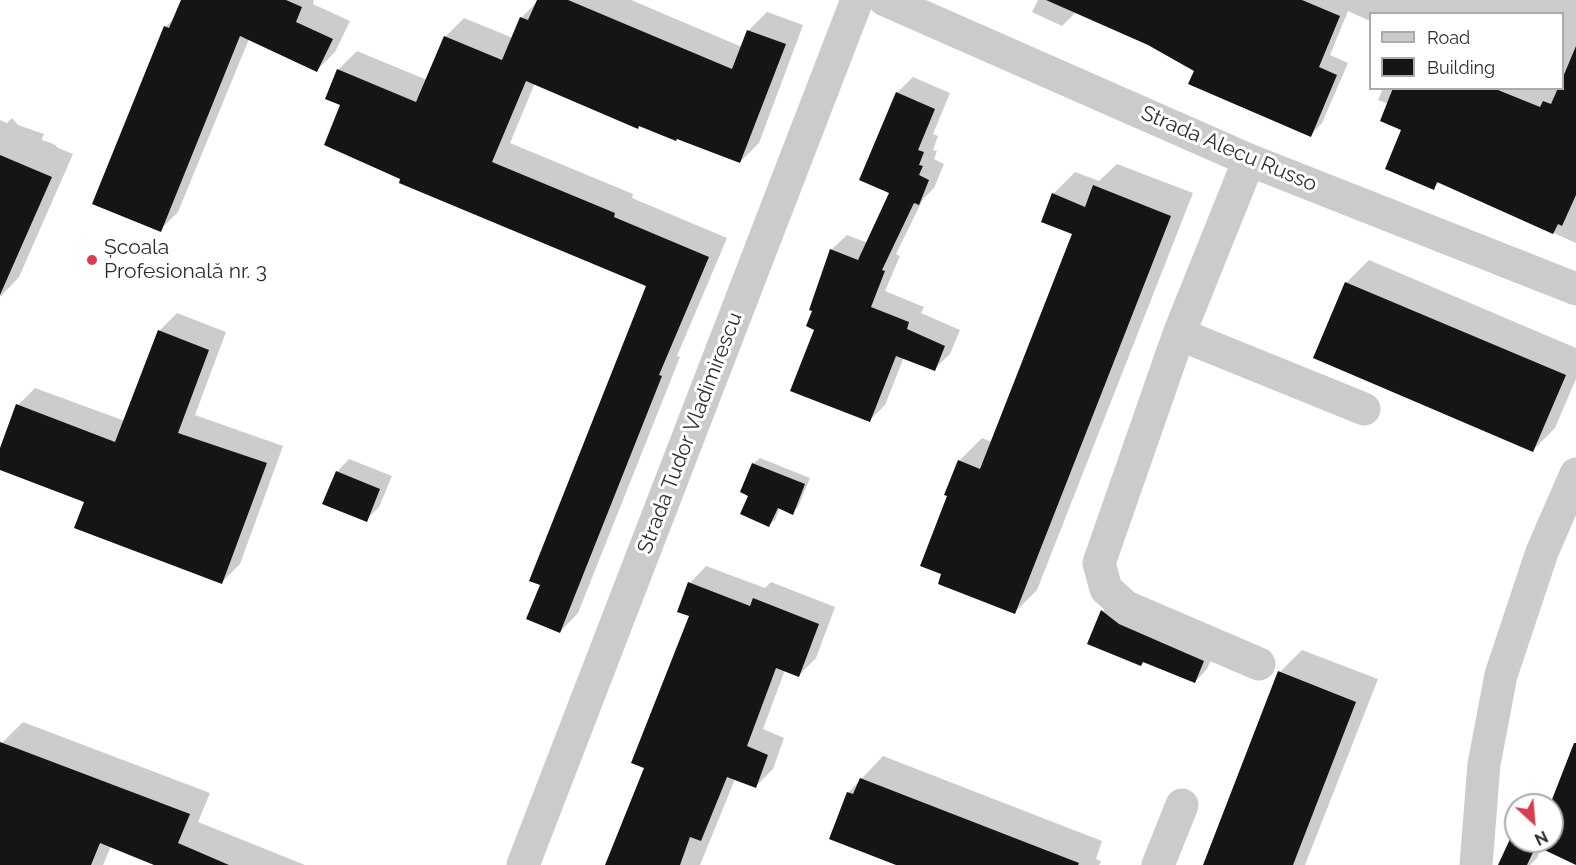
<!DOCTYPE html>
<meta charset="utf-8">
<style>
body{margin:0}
#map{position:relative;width:1576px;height:865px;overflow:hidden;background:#fff;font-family:Raleway,sans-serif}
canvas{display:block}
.legend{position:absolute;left:1369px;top:12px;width:195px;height:78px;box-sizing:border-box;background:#fff;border:2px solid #ababab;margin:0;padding:8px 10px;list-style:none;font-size:18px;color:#2e2e2e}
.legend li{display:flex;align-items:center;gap:12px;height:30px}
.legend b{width:30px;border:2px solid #ababab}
.north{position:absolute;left:1504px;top:793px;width:60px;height:60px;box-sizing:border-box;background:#fff;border:2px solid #ababab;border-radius:50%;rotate:154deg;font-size:16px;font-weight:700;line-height:24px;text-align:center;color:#2e2e2e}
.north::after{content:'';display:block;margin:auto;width:21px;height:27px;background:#d93d4f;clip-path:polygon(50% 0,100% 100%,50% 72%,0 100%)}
</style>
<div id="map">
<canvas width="1576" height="865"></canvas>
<ul class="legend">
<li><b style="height:8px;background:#cbcbcb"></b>Road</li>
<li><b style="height:16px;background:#151515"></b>Building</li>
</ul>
<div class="north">N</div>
</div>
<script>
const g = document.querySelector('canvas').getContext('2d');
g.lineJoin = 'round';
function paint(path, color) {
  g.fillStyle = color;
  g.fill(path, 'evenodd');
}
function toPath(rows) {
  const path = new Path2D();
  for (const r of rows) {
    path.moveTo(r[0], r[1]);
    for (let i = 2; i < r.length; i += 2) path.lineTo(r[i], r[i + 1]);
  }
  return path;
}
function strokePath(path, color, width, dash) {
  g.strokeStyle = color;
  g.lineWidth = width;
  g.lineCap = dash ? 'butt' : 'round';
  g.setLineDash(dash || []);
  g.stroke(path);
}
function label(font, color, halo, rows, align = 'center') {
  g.font = font + ' Raleway,sans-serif';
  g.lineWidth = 6;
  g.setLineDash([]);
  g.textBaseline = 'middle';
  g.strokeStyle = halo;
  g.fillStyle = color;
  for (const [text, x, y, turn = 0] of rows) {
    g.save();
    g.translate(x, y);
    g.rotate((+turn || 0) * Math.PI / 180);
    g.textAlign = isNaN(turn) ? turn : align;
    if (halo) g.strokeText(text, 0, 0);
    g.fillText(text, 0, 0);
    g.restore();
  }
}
const shadow = toPath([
 [183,0,314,0,313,4,350,21,335,52,317,70,249,39,178,212,160,230,165,27,176,17],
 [539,0,631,0,742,47,749,30,767,12,803,25,759,143,740,162,535,83,510,143,633,194,632,198,727,238,677,356,680,357,578,613,560,632,542,584,648,285,402,178,342,104,338,70,357,51,427,80,445,37,464,18,513,38,521,18],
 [1038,0,1576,0,1576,243,1440,182,1433,188,1389,104,1378,100,1383,88,1562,88,1562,14,1370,14,1370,21,1348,11,1330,55,1348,63,1322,123,1311,135,1149,44,1076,12,1062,26,1032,12],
 [913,77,950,93,933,134,938,136,933,150,937,151,934,159,944,164,934,188,923,199,896,254,900,256,885,291,924,307,921,313,960,330,950,354,934,369,904,357,885,405,869,421,816,329,831,250,847,235,868,243,891,192,897,93],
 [12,118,18,125,44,134,41,141,73,154,19,277,0,297,0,120,7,123],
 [1117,164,1193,193,1037,590,1015,612,949,495,959,461,982,438,992,442,1074,233,1053,194,1075,172,1099,181],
 [1369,260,1576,348,1576,379,1555,428,1533,450,1314,357,1347,282],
 [177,313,226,332,195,415,283,446,240,564,222,582,86,501,0,468,0,453,18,405,35,388,125,421,159,331],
 [760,458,810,478,798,507,792,513,780,508,775,520,769,525,753,464],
 [349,459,392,476,379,507,366,520,337,472],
 [706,566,765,588,771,582,835,607,816,658,799,675,785,670,763,729,784,738,773,769,756,786,735,779,700,865,606,865,646,767,691,615,690,583],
 [1115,599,1216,648,1207,669,1195,682,1144,661,1089,643,1103,611],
 [1302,650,1378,679,1305,865,1205,865,1280,672],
 [23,722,210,793,198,822,305,865,158,865,111,846,103,865,0,865,0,749,2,743],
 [1576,743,1576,863,1542,847,1537,858,1530,865,1508,865,1501,862,1516,829,1516,841,1552,841,1552,805,1549,805,1554,798],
 [883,756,1102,841,1096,859,1101,861,1099,865,900,865,848,793]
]);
const building = toPath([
 [181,0,286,0,302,7,296,22,333,39,317,72,240,36,161,232,92,204,164,26,169,28],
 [537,0,568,0,732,69,747,30,786,44,740,163,677,139,676,141,639,126,638,129,526,81,492,162,615,213,614,217,709,257,659,375,662,376,560,633,526,619,540,585,529,581,646,286,399,183,400,179,324,145,340,105,325,99,337,69,416,102,444,36,502,60,520,17,528,20],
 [1046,0,1302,0,1340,16,1319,67,1337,75,1311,137,1188,84,1194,71,1148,45],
 [1576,46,1576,195,1562,226,1558,224,1553,234,1437,182,1434,190,1385,169,1401,130,1380,121,1393,88,1493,88,1540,107,1543,101,1551,104,1558,88,1563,88,1563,77],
 [896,92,935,109,918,150,924,152,919,165,923,166,919,175,929,180,919,205,914,203,882,270,885,271,871,307,909,322,907,329,945,346,935,371,896,356,870,422,790,391,814,330,806,326,812,311,809,310,830,249,858,260,889,193,859,180],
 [0,155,52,177,0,295],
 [1093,185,1171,216,1015,614,938,584,941,574,920,566,947,496,944,495,958,460,980,469,1072,234,1041,222,1052,193,1085,207],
 [1345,282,1566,375,1533,452,1313,358],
 [158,330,209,350,178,433,267,463,222,584,74,528,84,502,0,470,0,448,16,404,115,442],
 [752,463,805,484,793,515,778,508,769,527,740,514,748,496,740,492],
 [336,471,380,489,367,522,322,504],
 [688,582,750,606,753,598,819,624,799,677,776,668,747,746,768,755,756,788,727,777,701,841,690,837,680,865,605,865,644,768,631,763,689,616,677,612],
 [1101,610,1119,624,1204,661,1195,683,1143,662,1141,666,1087,644],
 [1278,671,1356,702,1293,865,1203,865],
 [0,742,190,814,178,843,229,865,154,865,100,843,91,865,0,865],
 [1574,743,1576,743,1576,865,1536,846,1527,865,1498,865,1516,826,1516,841,1552,841,1552,805,1547,805,1549,801,1551,802],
 [860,778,1079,863,1078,865,896,865,829,839,847,792,853,794]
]);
const lane = toPath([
 [0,136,49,153]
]);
const street = toPath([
 [885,0,1249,160,1576,289],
 [1249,160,1179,334,1099,563,1106,589,1126,607,1259,664],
 [1179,334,1364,409],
 [523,865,857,0],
 [1158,865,1182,805],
 [1476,865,1484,764,1501,675,1542,552,1576,474]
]);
const markers = [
 [92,260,6,"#d93d4f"]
];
const streetNames = [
 ["Strada Alecu Russo",1229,149,23],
 ["Strada Tudor Vladimirescu",690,433,-69]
];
const poiNames = [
 ["Școala",104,248],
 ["Profesională nr. 3",104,272]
];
paint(shadow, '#0003');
paint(building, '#151515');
strokePath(lane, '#cbcbcb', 20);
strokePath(street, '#cbcbcb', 33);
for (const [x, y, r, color] of markers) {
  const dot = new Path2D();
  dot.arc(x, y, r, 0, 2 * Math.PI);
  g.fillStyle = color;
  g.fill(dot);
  strokePath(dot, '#fff', 2);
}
label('21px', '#2e2e2e', '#fff', streetNames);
label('21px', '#2e2e2e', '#fff', poiNames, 'left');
</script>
